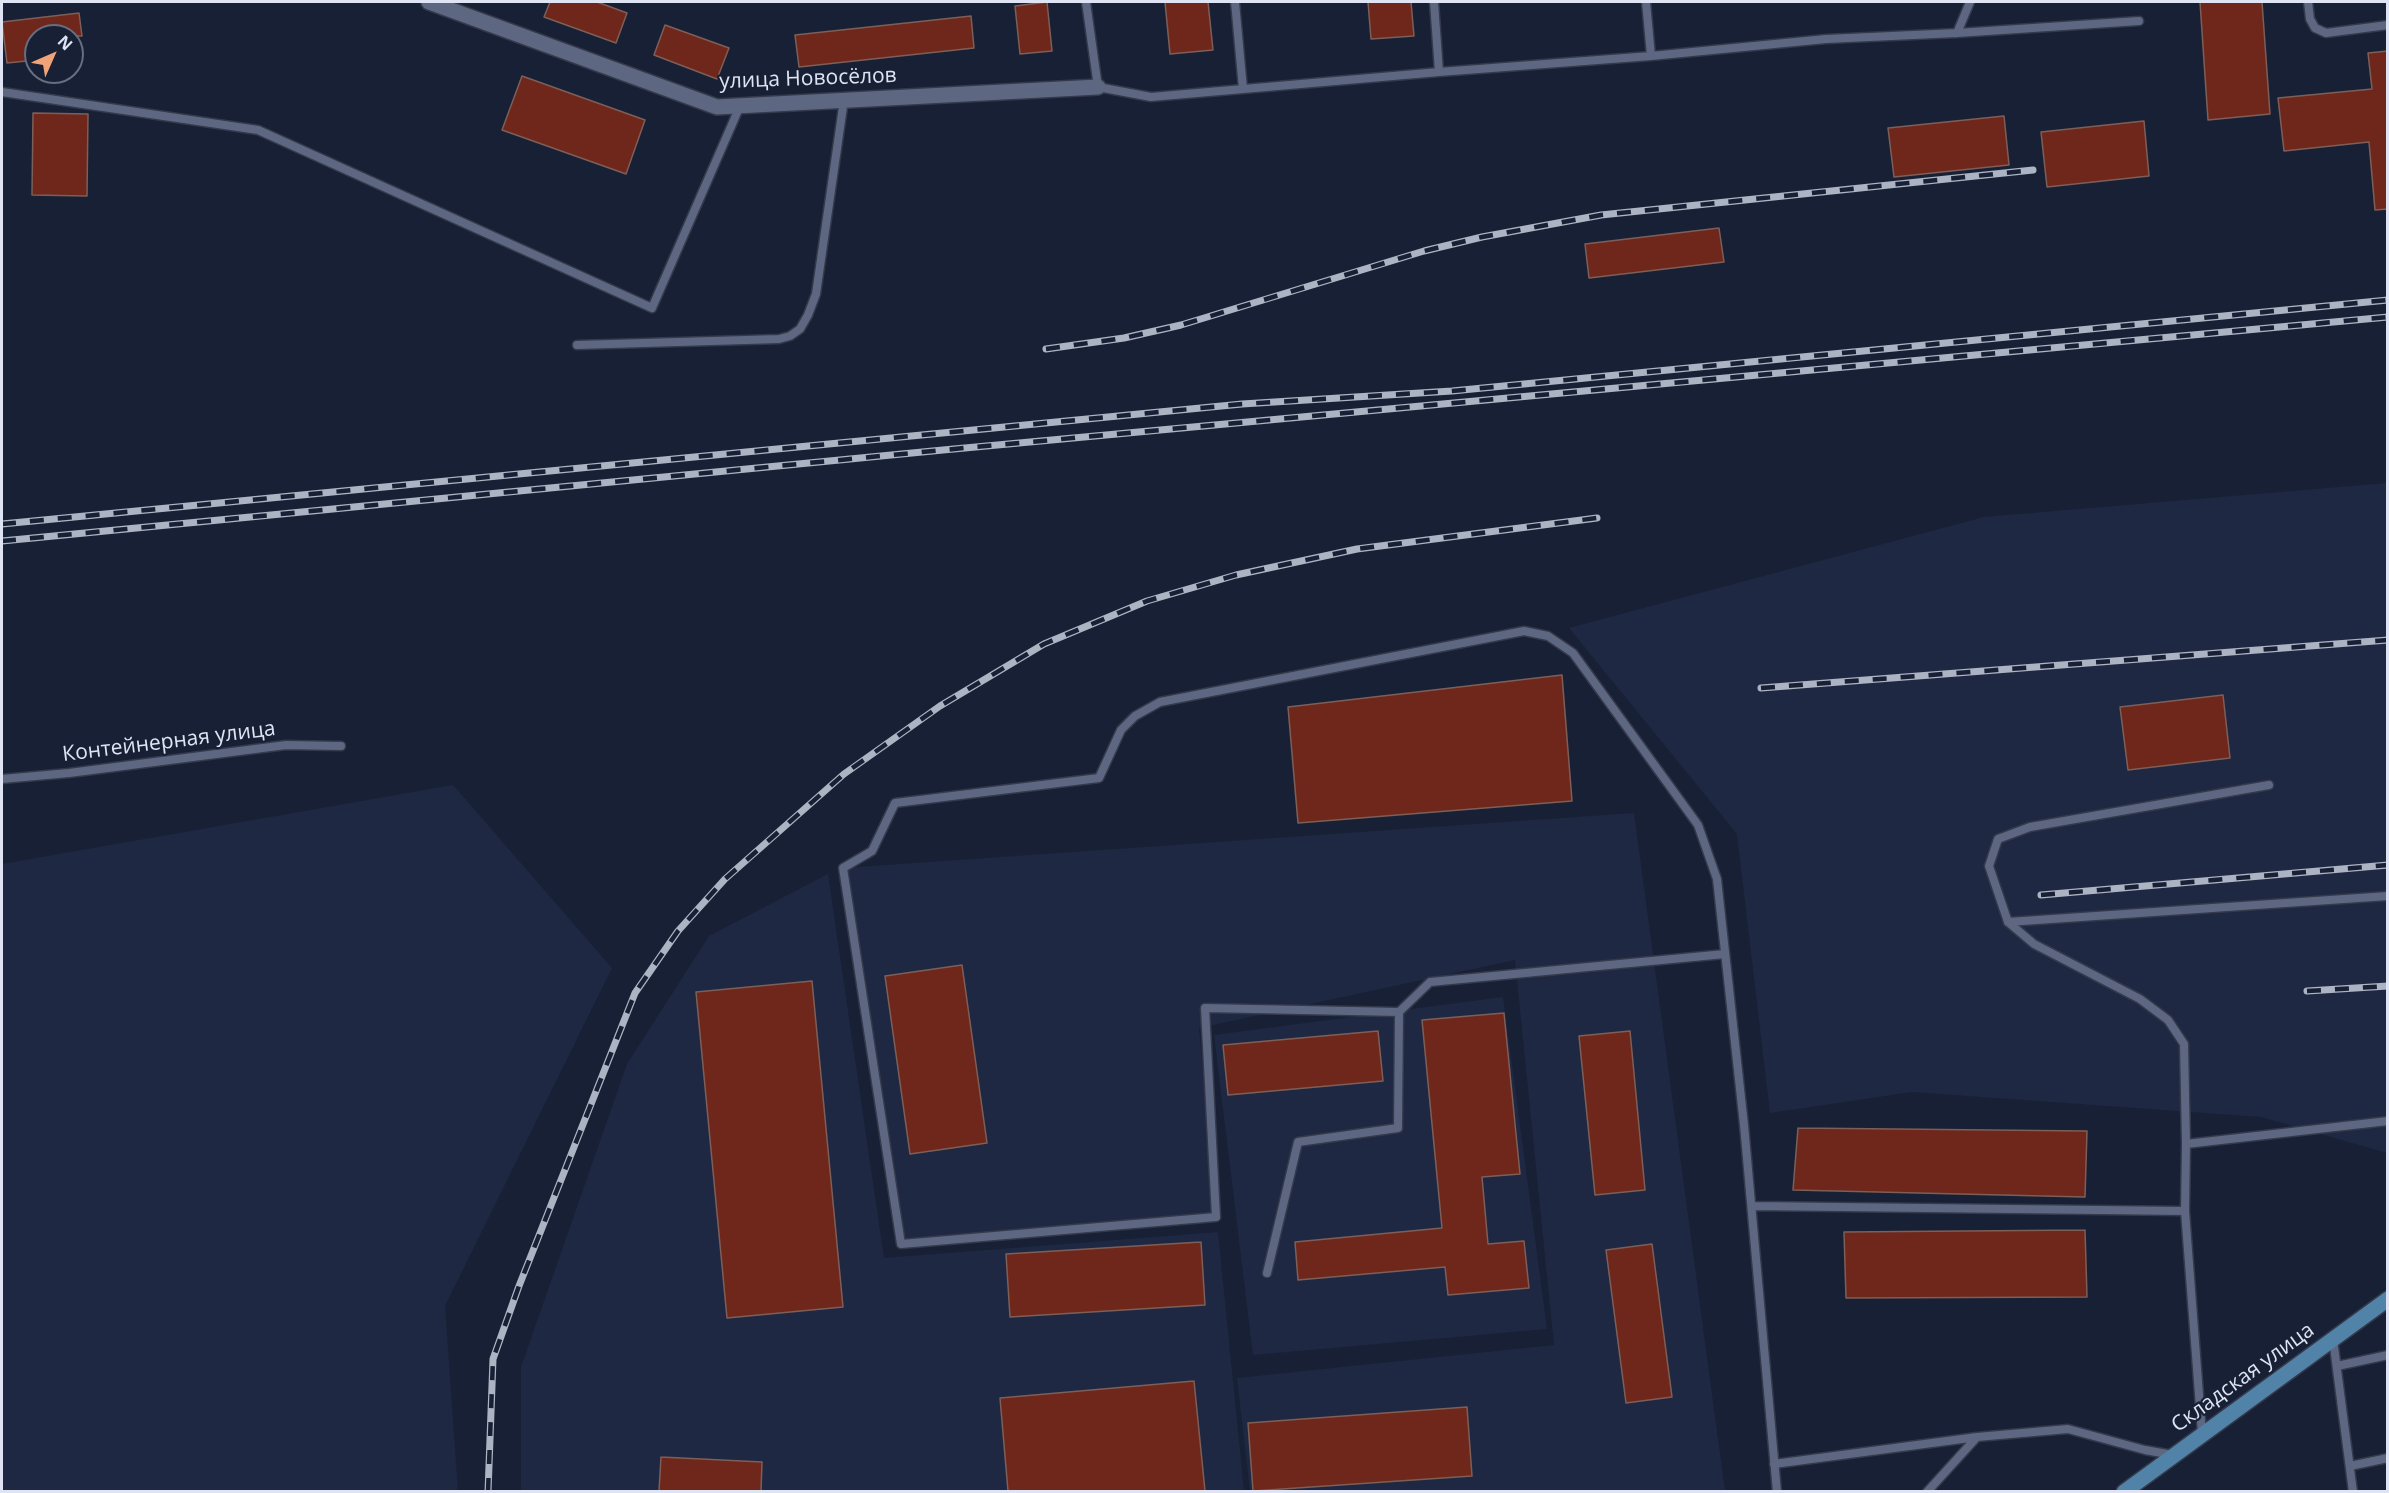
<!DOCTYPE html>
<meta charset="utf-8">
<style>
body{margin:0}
#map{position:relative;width:2389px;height:1493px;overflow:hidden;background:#182035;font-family:"Open Sans",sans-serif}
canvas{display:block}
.frame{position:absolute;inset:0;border:3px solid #dee4f3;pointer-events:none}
.north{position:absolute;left:24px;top:24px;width:60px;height:60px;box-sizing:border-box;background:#182035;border:2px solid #676e81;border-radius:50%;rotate:45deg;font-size:16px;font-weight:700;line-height:24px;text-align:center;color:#dee4f3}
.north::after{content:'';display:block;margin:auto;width:21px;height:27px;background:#f0a279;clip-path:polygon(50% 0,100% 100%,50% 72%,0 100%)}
</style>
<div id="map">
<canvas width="2389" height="1493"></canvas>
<div class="frame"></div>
<div class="north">N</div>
</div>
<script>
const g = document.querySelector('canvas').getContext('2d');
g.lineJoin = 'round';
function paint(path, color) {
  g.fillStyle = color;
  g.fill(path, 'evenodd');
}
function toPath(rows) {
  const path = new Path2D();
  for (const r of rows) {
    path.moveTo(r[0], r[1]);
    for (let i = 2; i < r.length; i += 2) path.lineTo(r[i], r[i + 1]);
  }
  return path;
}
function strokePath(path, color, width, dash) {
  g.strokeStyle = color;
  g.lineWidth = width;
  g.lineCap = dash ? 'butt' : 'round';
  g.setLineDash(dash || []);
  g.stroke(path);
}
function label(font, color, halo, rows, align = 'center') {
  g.font = font + ' "Open Sans",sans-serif';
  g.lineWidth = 4.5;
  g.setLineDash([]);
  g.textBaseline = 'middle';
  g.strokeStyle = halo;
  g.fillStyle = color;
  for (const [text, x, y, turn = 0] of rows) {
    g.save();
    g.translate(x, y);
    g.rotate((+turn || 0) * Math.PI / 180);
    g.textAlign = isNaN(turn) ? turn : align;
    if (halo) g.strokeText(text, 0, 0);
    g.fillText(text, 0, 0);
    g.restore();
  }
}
const built = toPath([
 [2387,483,2387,1153,2261,1117,1912,1092,1770,1113,1737,834,1569,628,1984,517],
 [453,785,612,968,445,1306,458,1491,2,1491,2,864],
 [1634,813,1725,1491,1250,1491,1237,1378,1554,1345,1515,960,1199,1028,1216,1217,901,1244,843,868],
 [828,874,884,1258,1218,1232,1244,1491,521,1492,521,1367,627,1064,709,936],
 [1503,997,1547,1329,1253,1355,1214,1035]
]);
const building = toPath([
 [550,2,597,2,627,13,616,43,544,17,550,2],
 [1047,2,1052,51,1020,54,1015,6,1047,2],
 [1165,2,1208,2,1213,50,1170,54,1165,2],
 [1368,2,1411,2,1414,36,1371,39,1368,2],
 [2200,2,2262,2,2270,114,2208,120,2200,2],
 [79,13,82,36,36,36,36,60,7,63,2,22,79,13],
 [971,16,974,48,799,67,795,35,971,16],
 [665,25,729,48,717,79,654,55,665,25],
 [2388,51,2388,209,2375,210,2369,142,2284,151,2278,98,2372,89,2368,53,2388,51],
 [522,76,645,120,626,174,502,130,522,76],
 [33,113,88,114,87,196,32,195,33,113],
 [2004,116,2009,165,1894,177,1888,128,2004,116],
 [2144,121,2149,176,2047,187,2041,132,2144,121],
 [1719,228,1724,262,1589,278,1585,244,1719,228],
 [1562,675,1572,801,1298,823,1288,707,1562,675],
 [2223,695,2230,758,2128,770,2120,707,2223,695],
 [962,965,987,1143,910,1154,885,976,962,965],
 [812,981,843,1307,727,1318,696,992,812,981],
 [1504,1013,1520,1174,1482,1177,1488,1244,1524,1241,1529,1288,1448,1295,1445,1267,1298,1280,1295,1242,1442,1228,1422,1020,1504,1013],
 [1378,1031,1383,1081,1228,1095,1223,1045,1378,1031],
 [1630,1031,1645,1190,1595,1195,1579,1036,1630,1031],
 [1798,1128,2087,1131,2085,1197,1793,1190,1798,1128],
 [2085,1230,2087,1297,1846,1298,1844,1232,2085,1230],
 [1201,1242,1205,1305,1010,1317,1006,1254,1201,1242],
 [1652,1244,1672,1397,1626,1403,1606,1250,1652,1244],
 [1194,1381,1205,1491,1008,1491,1000,1398,1194,1381],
 [1467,1407,1472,1476,1253,1491,1248,1423,1467,1407],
 [661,1457,762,1462,761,1491,659,1491,661,1457]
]);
const service = toPath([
 [1086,2,1098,87,1151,97,1439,72,1651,56,1826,39,1957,33,2139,21],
 [1235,2,1243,89],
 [1434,2,1439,72],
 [1646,2,1651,56],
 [2308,2,2310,19,2315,28,2326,33,2388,25],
 [1957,33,1970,2],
 [2,92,258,130,652,308,740,106],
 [577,345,779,339,790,336,800,329,808,315,816,294,844,100],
 [2,779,69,773,286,745,341,746],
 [2008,922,2388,896],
 [1399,1012,1205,1008,1216,1217,901,1244,843,868,872,851,895,803,1099,778,1121,730,1135,716,1160,702,1524,631,1548,636,1573,653,1698,825,1717,879,1744,1125,1777,1492],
 [2186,1144,2184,1044,2168,1020,2140,999,2034,944,2008,922,1989,866,1998,839,2030,827,2269,785],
 [1752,1206,2185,1211,2202,1434],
 [2185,1211,2186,1144,2388,1121],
 [1267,1273,1298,1142,1398,1128,1399,1012,1430,982,1725,954],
 [2333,1339,2353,1492],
 [2337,1366,2388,1355],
 [1774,1464,1977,1437],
 [2350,1466,2388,1458],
 [1927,1492,1977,1437,2068,1429,2145,1450,2173,1455]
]);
const minor = toPath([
 [429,2,717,107,1098,87]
]);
const secondary = toPath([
 [2124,1492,2388,1299]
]);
const rail = toPath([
 [1046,349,1124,338,1181,325,1424,251,1482,237,1601,215,2033,170],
 [2,524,1242,404,1452,391,2388,300],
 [2,541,943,450,2388,317],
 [1761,688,2388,640],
 [2041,895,2388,865],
 [2307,991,2388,986],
 [488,1492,493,1359,519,1286,635,993,678,931,725,879,844,774,940,706,1044,644,1147,601,1236,575,1357,549,1597,518]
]);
const streetNames = [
 ["улица Новосёлов",808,79,-2],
 ["Контейнерная улица",169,742,-7],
 ["Складская улица",2243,1378,-36]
];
paint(built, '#1e2843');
paint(building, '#6e271a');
strokePath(building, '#7e5f58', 1.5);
strokePath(service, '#34394b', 11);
strokePath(minor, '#34394b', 18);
strokePath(secondary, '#34394b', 18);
strokePath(service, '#5d6781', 8);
strokePath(minor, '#5d6781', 15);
strokePath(secondary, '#5182a7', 15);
strokePath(rail, '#acb3c3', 7);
strokePath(rail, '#182035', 4.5, [14]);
label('21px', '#dee4f3', '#182035', streetNames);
</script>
